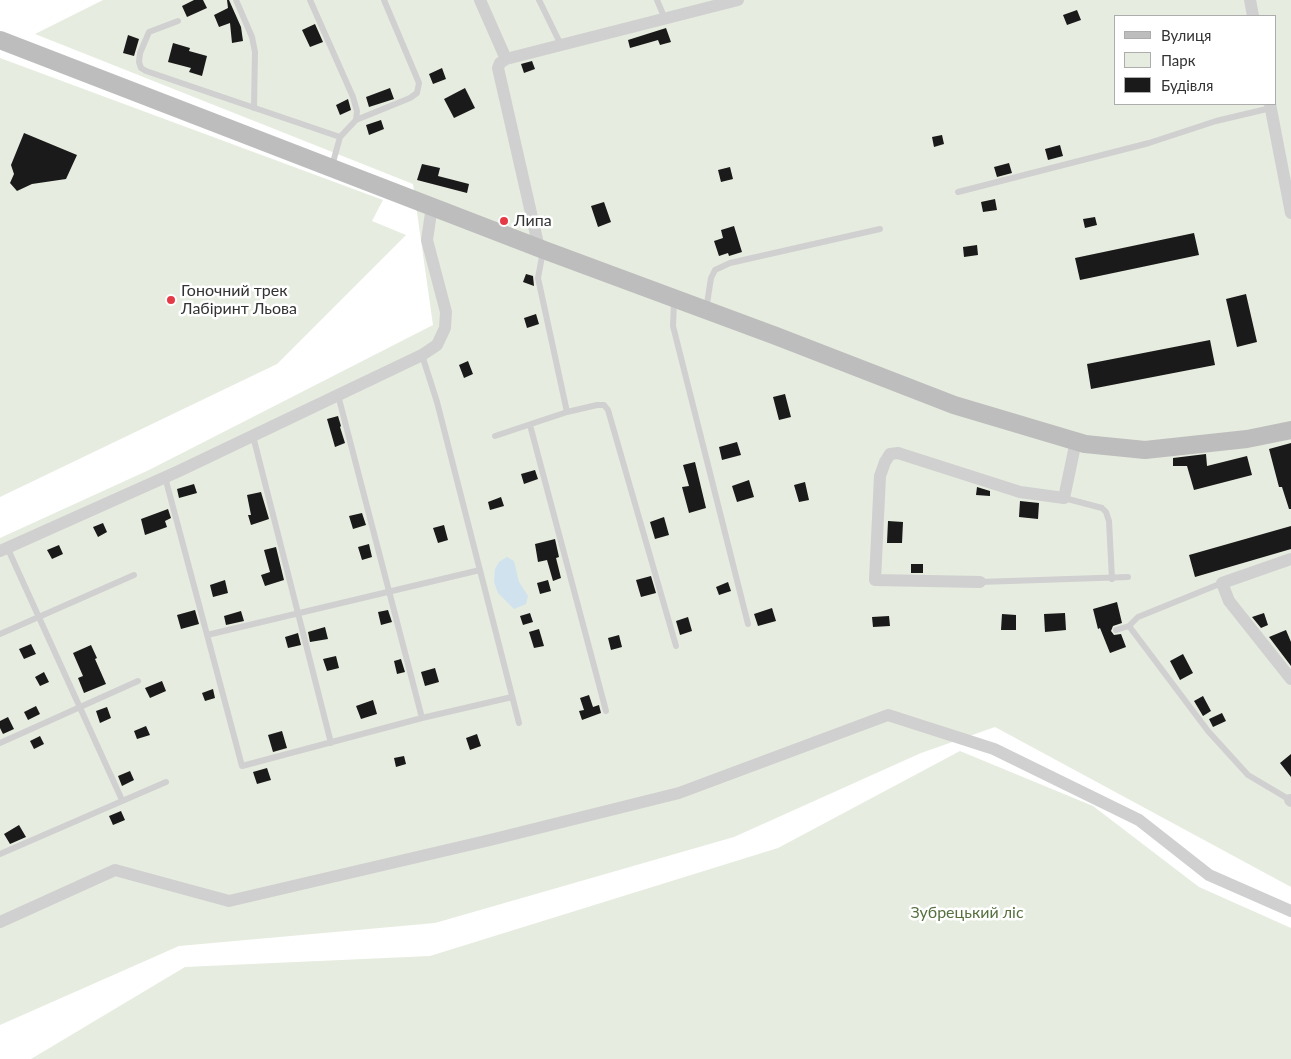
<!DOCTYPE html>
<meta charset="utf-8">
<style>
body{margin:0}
#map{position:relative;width:1291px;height:1059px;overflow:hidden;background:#fff;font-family:Lato,sans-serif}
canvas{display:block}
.legend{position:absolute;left:1114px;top:15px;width:162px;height:90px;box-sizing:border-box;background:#fff;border:1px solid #adadad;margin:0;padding:6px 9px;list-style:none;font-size:15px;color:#333}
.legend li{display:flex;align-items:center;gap:10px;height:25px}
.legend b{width:25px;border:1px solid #adadad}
</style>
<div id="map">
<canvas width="1291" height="1059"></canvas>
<ul class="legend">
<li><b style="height:6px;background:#bdbdbd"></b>Вулиця</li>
<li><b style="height:14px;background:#e6ecdf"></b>Парк</li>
<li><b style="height:14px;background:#1a1a1a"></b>Будівля</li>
</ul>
</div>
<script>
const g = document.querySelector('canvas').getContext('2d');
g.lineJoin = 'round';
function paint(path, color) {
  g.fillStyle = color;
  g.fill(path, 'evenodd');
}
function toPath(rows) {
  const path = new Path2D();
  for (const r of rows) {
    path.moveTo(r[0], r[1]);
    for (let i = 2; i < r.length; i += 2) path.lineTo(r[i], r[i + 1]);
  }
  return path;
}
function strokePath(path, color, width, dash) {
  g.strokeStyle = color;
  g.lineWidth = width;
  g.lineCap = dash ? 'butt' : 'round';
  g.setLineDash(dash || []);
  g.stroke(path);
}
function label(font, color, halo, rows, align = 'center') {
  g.font = font + ' Lato,sans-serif';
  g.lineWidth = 5;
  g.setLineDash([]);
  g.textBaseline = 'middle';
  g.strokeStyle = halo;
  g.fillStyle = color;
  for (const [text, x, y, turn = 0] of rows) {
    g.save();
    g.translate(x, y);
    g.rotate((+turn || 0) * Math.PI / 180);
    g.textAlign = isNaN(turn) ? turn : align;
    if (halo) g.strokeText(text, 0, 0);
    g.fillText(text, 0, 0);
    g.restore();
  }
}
const green = toPath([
 [103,0,1291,0,1291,887,995,727,921,753,734,837,435,923,179,946,0,1025,0,538,149,470,433,325,413,184,35,34],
 [1115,16,1275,16,1275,104,1115,104],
 [0,58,383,200,372,221,406,235,277,364,0,497],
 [960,751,1093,806,1199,887,1291,928,1291,1059,31,1059,185,967,430,956,778,848]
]);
const water = toPath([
 [507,557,514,561,519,582,528,596,526,604,514,609,498,593,494,582,495,569,499,562]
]);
const building = toPath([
 [194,0,203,0,207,8,187,17,182,6],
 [227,0,229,0,241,27,243,41,232,43,230,23,219,27,214,15,228,8],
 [1077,10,1081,20,1067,25,1063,15],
 [315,24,323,42,310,47,302,30],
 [666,28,671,42,660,45,658,40,630,48,628,40],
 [128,35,139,39,134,56,123,53],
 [173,43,190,48,189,51,207,56,202,76,189,72,191,68,168,62],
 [532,61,535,69,524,73,521,64],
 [442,68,446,79,433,84,429,74],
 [390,88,394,99,369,107,366,97],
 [465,88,475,108,454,118,444,99],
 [348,99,351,110,340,115,336,105],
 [381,120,384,129,369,135,366,125],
 [24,133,77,155,66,179,32,184,17,191,10,183,14,174,11,165],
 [942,135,944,144,934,147,932,137],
 [1060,145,1063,156,1048,160,1045,149],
 [1009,163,1012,173,997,177,994,167],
 [422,164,440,168,438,176,469,184,467,193,417,180],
 [730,167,733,179,721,182,718,170],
 [995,199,997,210,983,212,981,202],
 [604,202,611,222,598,227,591,206],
 [1095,217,1097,225,1085,228,1083,219],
 [734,226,742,252,729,256,728,253,719,256,714,241,723,238,721,230],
 [1194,233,1199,255,1080,280,1075,258],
 [977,245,978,255,964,257,963,247],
 [526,274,533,276,534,286,523,282],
 [1246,294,1257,342,1237,347,1226,299],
 [536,314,539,324,527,328,524,318],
 [1210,340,1215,365,1091,389,1087,364],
 [468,361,473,374,464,378,459,365],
 [785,394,791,417,779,420,773,397],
 [338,416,341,426,340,427,345,443,335,447,327,419],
 [737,442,741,455,722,460,719,447],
 [1291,443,1291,509,1289,509,1282,487,1279,487,1269,449],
 [1206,454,1207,466,1247,456,1252,475,1194,490,1187,466,1173,466,1173,458],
 [695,462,706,508,689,513,682,487,689,486,683,465],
 [535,470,538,479,524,484,521,474],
 [749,480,754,497,737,502,732,486],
 [805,482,809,500,799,502,794,485],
 [194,484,197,493,179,498,177,489],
 [977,487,990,491,990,496,976,495],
 [261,492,269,519,251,525,248,515,251,515,247,495],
 [501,497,504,506,490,510,488,502],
 [1020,501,1039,503,1038,519,1019,517],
 [168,509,171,518,165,521,167,527,145,535,141,519],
 [362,513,366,525,353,529,349,516],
 [664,517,669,535,655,539,650,522],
 [888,521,903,522,902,543,887,543],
 [103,523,107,532,98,537,93,527],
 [444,525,448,540,438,543,433,528],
 [1291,526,1291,549,1195,577,1189,555],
 [555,539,559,557,556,558,561,578,553,581,547,560,538,562,535,544],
 [369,544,372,557,362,560,358,547],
 [59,545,63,554,52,559,47,550],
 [276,547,284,580,265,586,261,575,270,572,264,550],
 [911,564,923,564,923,573,911,573],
 [651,576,656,593,641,597,636,580],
 [225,580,228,593,213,597,210,585],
 [548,580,551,591,540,594,537,583],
 [728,582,731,591,719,595,716,587],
 [1117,602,1122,623,1113,626,1111,631,1114,635,1121,634,1126,647,1110,653,1100,628,1098,629,1093,609],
 [772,608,776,621,758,626,754,614],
 [195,610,199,624,181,629,177,615],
 [388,610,392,622,381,625,378,612],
 [241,611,244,621,226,625,224,616],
 [530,613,533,622,523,625,520,616],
 [1065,613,1066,630,1045,632,1044,614],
 [1264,613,1268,625,1261,628,1252,617],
 [1002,614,1016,615,1016,630,1001,630],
 [889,616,890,626,873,627,872,617],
 [688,617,692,631,680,635,676,621],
 [325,627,328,639,310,642,308,632],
 [539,629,544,646,534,648,529,632],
 [1286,630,1291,642,1291,666,1269,637],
 [298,633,301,645,288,648,285,637],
 [619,635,622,647,611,650,608,638],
 [31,644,36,654,24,659,19,649],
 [91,645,97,658,95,659,106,684,84,693,78,678,83,676,73,653],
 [1183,654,1193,673,1180,680,1170,661],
 [336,656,339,668,327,671,323,659],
 [401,659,405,672,397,674,394,661],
 [435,668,439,682,425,686,421,672],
 [44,672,49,682,40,686,35,677],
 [162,681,166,691,150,698,145,688],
 [213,689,215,698,205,701,202,693],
 [589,695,593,707,599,705,601,713,582,720,579,711,584,710,580,698],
 [1203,696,1211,711,1203,716,1194,701],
 [373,700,377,714,361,719,356,706],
 [36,706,40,714,28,720,24,712],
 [107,707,111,718,100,723,96,711],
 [1222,713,1226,721,1213,727,1209,719],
 [8,717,14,729,3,734,0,728,0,721],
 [146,726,150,735,137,739,134,731],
 [282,731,287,748,273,752,268,735],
 [477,734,481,746,470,750,466,738],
 [40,736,44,744,34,749,30,741],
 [1291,754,1291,777,1280,763],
 [404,756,406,764,396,767,394,758],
 [267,768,271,780,257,784,253,772],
 [130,771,134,780,122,786,118,776],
 [121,811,125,820,113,825,109,816],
 [19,825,26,837,10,844,4,834]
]);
const lane = toPath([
 [236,0,252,37,255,52,254,108],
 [310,0,353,97,357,111,356,120,340,137,332,166],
 [539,0,561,45],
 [657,0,665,19],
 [178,21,149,32,140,53,139,62,141,68,146,71,340,137],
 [356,120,410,98,417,93,419,83,384,0],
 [958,192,1149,143,1216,121,1271,108],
 [543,251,538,278,567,412],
 [674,301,673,326,748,624],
 [706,310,711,278,715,270,730,263,880,229],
 [422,355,437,402,519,723],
 [338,395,422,718],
 [530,425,606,711],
 [253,436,331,743],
 [495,436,567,412,597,405,604,405,608,410,676,646],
 [165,477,242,766,422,718,512,697],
 [1064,498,1102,508,1106,512,1109,521,1112,579],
 [7,547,122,800],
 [980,582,1128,577],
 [1129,626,1208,731,1248,775,1290,800],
 [1116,630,1129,626,1138,617,1222,583],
 [0,634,134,575],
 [207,635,480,570],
 [0,743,138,681],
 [0,854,166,782]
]);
const street = toPath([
 [480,0,506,59],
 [1250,0,1253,16],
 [1270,104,1291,213],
 [539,248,498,68,500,63,506,59,738,0],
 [0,551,179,471,422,355,437,345,445,328,446,312,427,240,432,206],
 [1291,559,1222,583,1229,601,1291,679],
 [980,582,875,580,880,476,885,462,890,454,898,453,1020,492,1064,498,1076,441],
 [1290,800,1291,801],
 [0,922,115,870,229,901,490,840,679,793,888,715,994,749,1139,820,1209,875,1291,911]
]);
const secondary = toPath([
 [0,40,544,250,776,336,954,405,1085,444,1145,450,1247,439,1291,430]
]);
const markers = [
 [504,221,5,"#e63946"],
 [171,300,5,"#e63946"]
];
const poiNames = [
 ["Липа",514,221],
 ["Гоночний трек",181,291],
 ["Лабіринт Льова",181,309]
];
const parkNames = [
 ["Зубрецький ліс",967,913]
];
paint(green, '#e6ecdf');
paint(water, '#cfe2ee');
paint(building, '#1a1a1a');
strokePath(lane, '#d0d0d0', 6);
strokePath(street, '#d0d0d0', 12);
strokePath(secondary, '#bdbdbd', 18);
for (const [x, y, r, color] of markers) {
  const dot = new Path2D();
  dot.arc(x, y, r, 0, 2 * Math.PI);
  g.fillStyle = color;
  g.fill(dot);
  strokePath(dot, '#fff', 2);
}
label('16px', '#333', '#fff', poiNames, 'left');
label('16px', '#56703f', '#fff', parkNames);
</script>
